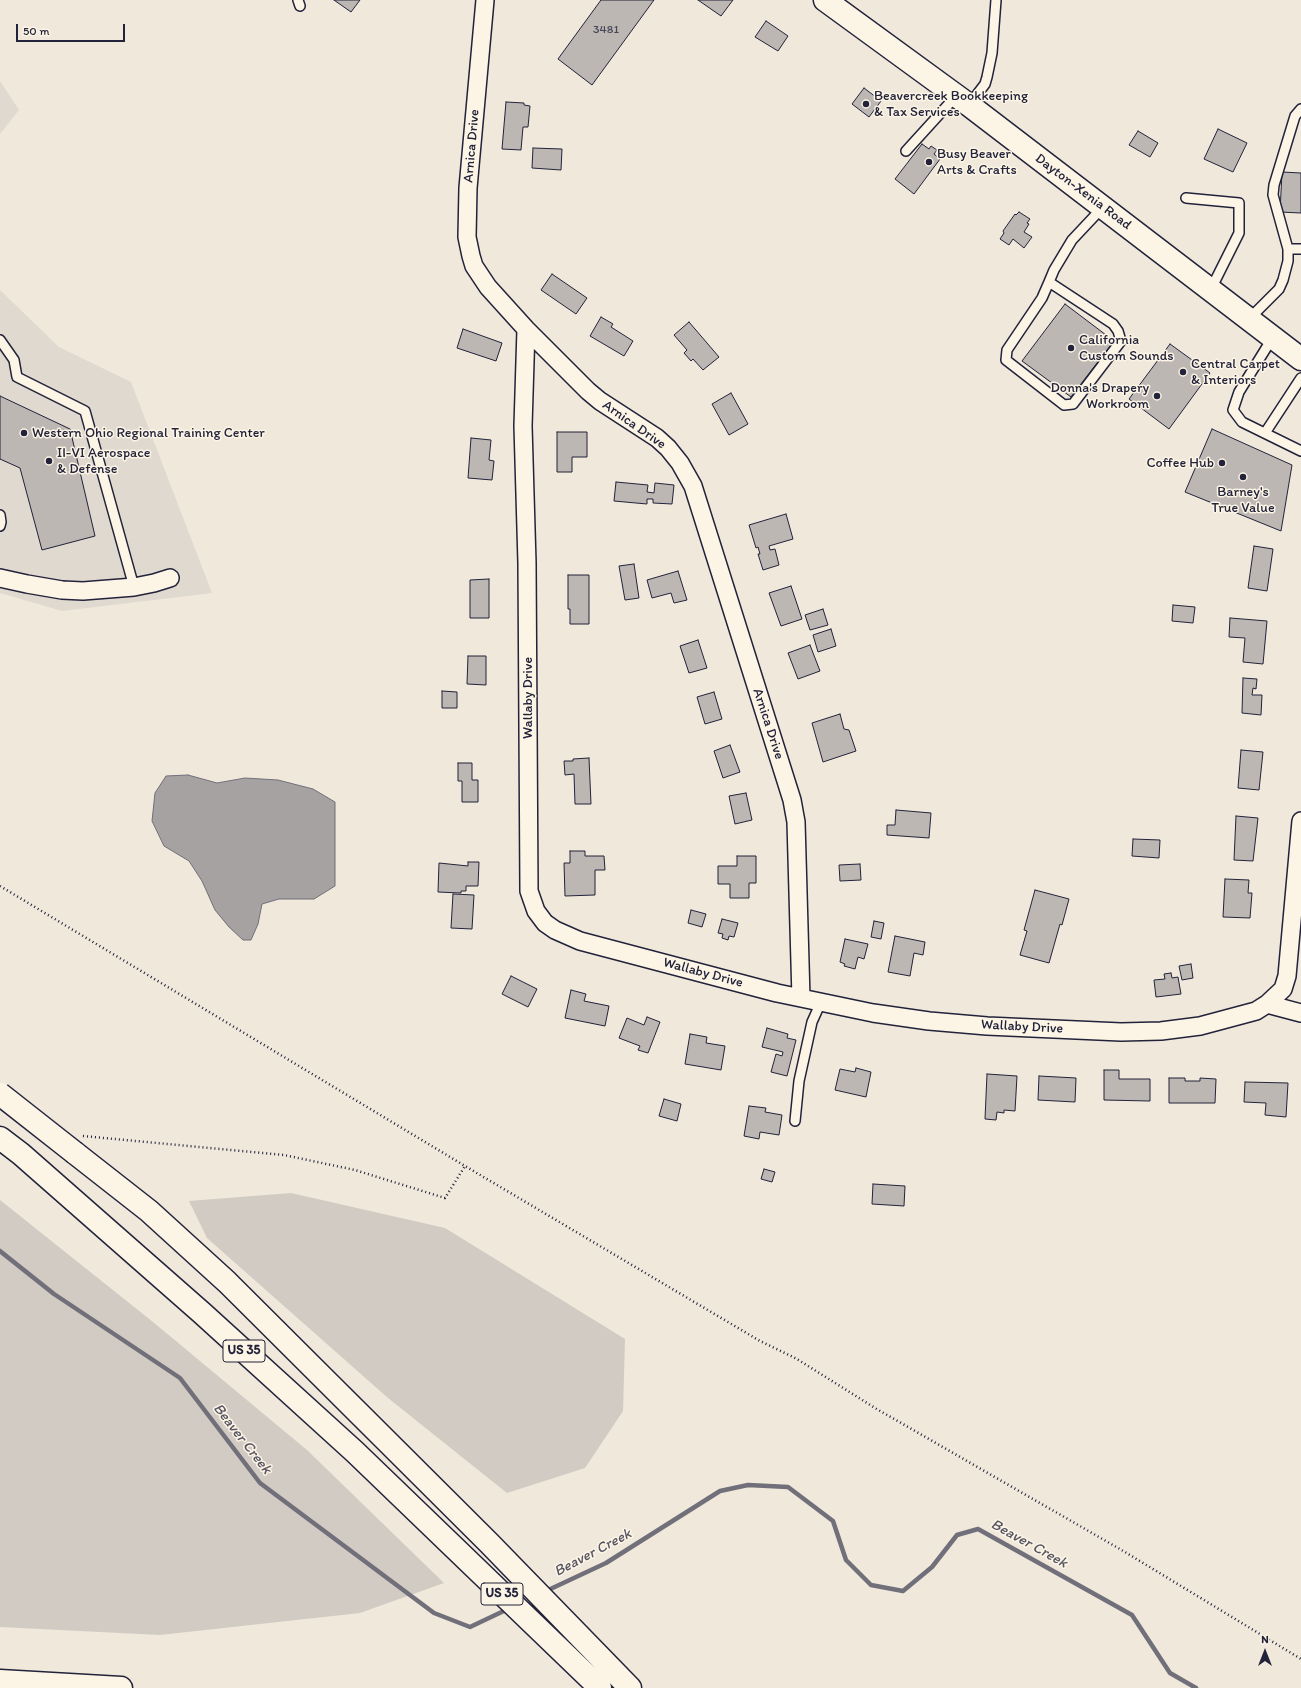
<!DOCTYPE html>
<style>
body{margin:0}
#map{position:relative;width:1301px;height:1688px;overflow:hidden;background:#efe8db;font-family:Itim,sans-serif}
canvas{display:block}
.north{position:absolute;left:1245px;top:1632px;width:40px;height:40px;-webkit-text-stroke:3px #fcf5e5;paint-order:stroke;rotate:0deg;font-size:11px;font-weight:700;line-height:16px;text-align:center;color:#22223b}
.north::after{content:'';display:block;margin:auto;width:14px;height:18px;background:#22223b;clip-path:polygon(50% 0,100% 100%,50% 72%,0 100%)}
.scale{position:absolute;left:16px;top:24px;width:109px;height:18px;box-sizing:border-box;border:2px solid #22223b;border-top:0;padding-left:5px;font-size:12px;line-height:14px;white-space:nowrap;color:#22223b;-webkit-text-stroke:3px #fcf5e5;paint-order:stroke}
</style>
<div id="map">
<canvas width="1301" height="1688"></canvas>
<div class="north">N</div>
<div class="scale">50 m</div>
</div>
<script>
const g = document.querySelector('canvas').getContext('2d');
g.lineJoin = 'round';
function paint(path, color) {
  g.fillStyle = color;
  g.fill(path, 'evenodd');
}
function toPath(rows) {
  const path = new Path2D();
  for (const r of rows) {
    path.moveTo(r[0], r[1]);
    for (let i = 2; i < r.length; i += 2) path.lineTo(r[i], r[i + 1]);
  }
  return path;
}
function strokePath(path, color, width, dash) {
  g.strokeStyle = color;
  g.lineWidth = width;
  g.lineCap = dash ? 'butt' : 'round';
  g.setLineDash(dash || []);
  g.stroke(path);
}
function label(font, color, halo, rows, align = 'center') {
  g.font = font + ' Itim,sans-serif';
  g.lineWidth = 3;
  g.setLineDash([]);
  g.textBaseline = 'middle';
  g.strokeStyle = halo;
  g.fillStyle = color;
  for (const [text, x, y, turn = 0] of rows) {
    g.save();
    g.translate(x, y);
    g.rotate((+turn || 0) * Math.PI / 180);
    g.textAlign = isNaN(turn) ? turn : align;
    if (halo) g.strokeText(text, 0, 0);
    g.fillText(text, 0, 0);
    g.restore();
  }
}
const built = toPath([
 [0,81,19,110,0,134],
 [0,290,59,347,131,382,212,593,62,611,0,593]
]);
const green = toPath([
 [291,1193,445,1228,625,1339,623,1411,585,1468,507,1493,388,1398,207,1238,189,1201],
 [0,1200,153,1322,307,1450,444,1583,360,1613,160,1635,0,1627]
]);
const water = toPath([
 [188,775,217,783,245,778,278,780,313,789,335,802,335,886,314,899,279,899,262,904,258,924,251,940,243,940,229,927,215,910,202,881,189,861,164,846,152,821,155,793,166,776,188,775]
]);
const stream = toPath([
 [0,1251,54,1294,180,1378,260,1483,434,1613,470,1627,508,1609],
 [544,1592,606,1563,720,1491,748,1485,788,1487,833,1521,846,1560,871,1585,903,1591,932,1567,957,1535,978,1529,1132,1615,1170,1673,1196,1688]
]);
const building = toPath([
 [334,0,360,0,351,12,334,0],
 [601,0,654,0,592,85,558,59,601,0],
 [698,0,733,0,721,16,698,0],
 [766,21,788,36,778,51,755,37,766,21],
 [864,88,881,101,869,117,852,104,864,88],
 [506,102,524,103,524,105,530,106,528,127,523,127,521,150,502,149,506,102],
 [1218,129,1247,143,1233,172,1204,159,1218,129],
 [1138,131,1158,143,1150,157,1129,145,1138,131],
 [922,144,929,149,931,146,937,150,934,154,940,159,914,194,895,179,922,144],
 [533,148,562,149,561,170,532,168,533,148],
 [1282,172,1301,173,1301,213,1280,212,1282,172],
 [1019,212,1030,219,1027,223,1029,224,1024,232,1032,237,1024,248,1013,239,1009,245,1000,239,1004,233,1003,231,1015,214,1016,215,1019,212],
 [552,274,587,298,576,314,541,290,552,274],
 [1065,304,1114,341,1071,397,1022,361,1065,304],
 [601,317,613,324,611,327,633,341,624,356,590,336,601,317],
 [689,322,719,357,703,370,693,359,691,361,684,353,687,350,674,335,689,322],
 [463,329,502,343,496,361,457,348,463,329],
 [1170,344,1210,373,1169,429,1129,399,1170,344],
 [731,393,748,424,729,435,712,404,731,393],
 [0,396,70,429,95,536,42,550,20,468,0,459,0,396],
 [1212,429,1292,465,1281,531,1185,492,1212,429],
 [557,432,587,432,587,457,572,457,572,472,557,472,557,432],
 [471,438,491,440,489,460,494,461,492,480,468,478,471,438],
 [616,482,648,485,647,492,654,493,655,483,674,485,672,504,653,503,653,499,647,499,647,504,614,501,616,482],
 [786,514,793,539,769,546,770,550,775,549,779,565,763,570,758,554,760,554,758,547,756,548,749,525,786,514],
 [1254,546,1273,549,1267,591,1248,588,1254,546],
 [634,564,639,598,625,600,619,566,634,564],
 [678,571,687,600,674,603,671,593,652,598,647,580,678,571],
 [568,575,589,575,589,624,570,624,570,609,568,609,568,575],
 [489,579,489,618,470,618,470,580,489,579],
 [791,586,802,619,781,626,769,593,791,586],
 [1173,605,1195,607,1193,623,1172,621,1173,605],
 [823,609,828,625,810,630,805,615,823,609],
 [1230,618,1267,621,1263,664,1243,662,1245,638,1229,637,1230,618],
 [831,629,836,646,818,652,813,635,831,629],
 [698,640,707,668,689,673,680,646,698,640],
 [810,645,820,671,798,679,788,653,810,645],
 [468,656,486,656,486,685,467,684,468,656],
 [1243,678,1257,679,1256,689,1253,688,1252,695,1262,695,1261,715,1242,713,1243,678],
 [442,691,457,692,457,708,442,708,442,691],
 [714,692,722,719,705,724,697,697,714,692],
 [840,714,844,729,849,730,856,751,823,762,812,723,840,714],
 [730,745,740,772,723,778,714,751,730,745],
 [1241,750,1263,752,1259,790,1238,788,1241,750],
 [589,758,591,804,575,804,574,774,565,775,564,761,573,761,573,759,589,758],
 [458,763,472,763,472,780,478,780,478,802,462,802,462,781,458,781,458,763],
 [746,793,752,820,735,824,729,796,746,793],
 [896,810,931,813,929,838,887,835,887,825,895,825,896,810],
 [1236,816,1258,818,1253,861,1234,860,1236,816],
 [1133,839,1160,840,1159,858,1132,856,1133,839],
 [570,851,585,851,585,856,604,856,605,870,595,870,595,895,565,896,564,863,570,863,570,851],
 [737,856,756,856,756,883,749,883,749,898,730,898,730,884,718,884,718,866,737,866,737,856],
 [468,862,479,862,478,886,466,886,466,891,461,891,461,893,438,892,439,863,468,866,468,862],
 [860,864,861,880,840,881,839,865,860,864],
 [1225,879,1249,880,1248,893,1252,893,1250,918,1223,917,1225,879],
 [1035,890,1069,899,1062,925,1060,924,1049,963,1020,955,1027,931,1024,930,1035,890],
 [453,894,474,895,472,929,451,928,453,894],
 [691,910,706,914,702,927,688,923,691,910],
 [722,919,738,923,734,937,729,936,728,940,722,938,723,934,718,933,722,919],
 [874,921,884,923,881,939,871,937,874,921],
 [895,936,925,942,923,955,914,953,910,976,888,972,895,936],
 [845,939,868,944,864,959,858,957,855,969,844,966,845,964,840,962,845,939],
 [1191,964,1193,978,1182,980,1179,966,1191,964],
 [1171,973,1172,978,1178,977,1181,994,1156,997,1154,980,1165,979,1164,974,1171,973],
 [511,976,537,989,528,1007,502,994,511,976],
 [571,990,586,994,584,1001,609,1006,605,1026,565,1018,571,990],
 [647,1017,660,1022,648,1053,638,1050,640,1046,619,1038,627,1018,644,1025,647,1017],
 [767,1028,788,1034,787,1038,796,1040,787,1076,771,1072,776,1054,782,1056,783,1052,762,1047,767,1028],
 [690,1034,707,1037,706,1043,725,1046,721,1070,685,1064,690,1034],
 [856,1068,871,1072,866,1097,835,1090,840,1069,855,1072,856,1068],
 [1104,1070,1119,1070,1119,1079,1150,1079,1150,1101,1104,1100,1104,1070],
 [987,1074,1017,1076,1015,1111,1004,1110,1004,1113,997,1112,996,1120,985,1119,987,1074],
 [1039,1076,1076,1078,1075,1102,1038,1100,1039,1076],
 [1169,1078,1185,1078,1185,1081,1200,1081,1200,1078,1216,1079,1215,1103,1169,1103,1169,1078],
 [1245,1082,1288,1083,1286,1117,1265,1115,1266,1103,1244,1102,1245,1082],
 [664,1099,681,1104,677,1121,659,1116,664,1099],
 [749,1106,766,1108,765,1112,782,1115,779,1135,760,1132,759,1139,744,1136,749,1106],
 [764,1169,775,1172,772,1182,761,1179,764,1169],
 [873,1184,905,1186,904,1206,872,1204,873,1184]
]);
const path = toPath([
 [0,886,465,1166,760,1341,797,1359,875,1408,1125,1552,1301,1659],
 [83,1136,284,1155,355,1170,445,1198,465,1166]
]);
const service = toPath([
 [298,0,300,6],
 [969,105,985,84,987,77,992,53,996,0],
 [906,151,956,96],
 [1186,198,1239,203,1239,233,1211,289],
 [1288,249,1301,249],
 [1049,282,1113,324,1118,331,1121,341,1073,404,1064,405,1006,360,1007,350,1042,298,1049,282,1054,270,1072,240,1103,207],
 [1249,319,1279,289,1283,280,1288,261,1288,249,1273,195,1274,185,1295,116,1301,109],
 [1273,337,1239,392,1233,410,1242,422,1301,451],
 [0,340,14,360,17,377,85,411,134,587],
 [1265,433,1301,378],
 [0,515,1,522,0,526],
 [795,1121,799,1081,812,1022,821,1002]
]);
const minor = toPath([
 [485,0,468,188,467,237,471,256,474,266,488,287,526,329,588,391,600,401,657,438,668,448,680,463,693,486,792,800,796,822,801,998],
 [526,329,523,426,527,563,529,891,536,911,545,923,555,930,580,941,777,993,873,1013,929,1021,987,1026,1121,1032,1161,1031,1200,1026,1256,1011,1267,1004,1283,989,1287,976,1301,821],
 [0,578,27,584,62,590,83,591,134,587,154,583,170,578],
 [1267,1004,1301,1013]
]);
const secondary = toPath([
 [825,0,969,105,1301,359],
 [0,1681,121,1688]
]);
const motorway = toPath([
 [0,1138,21,1154,202,1313,355,1452,600,1688],
 [75,1153,149,1211,227,1282,489,1543,630,1688]
]);
const motorwayBridge = toPath([
 [0,1094,75,1153]
]);
const markers = [
 [866,104,4,"#22223b"],
 [929,162,4,"#22223b"],
 [1071,348,4,"#22223b"],
 [1183,372,4,"#22223b"],
 [1157,396,4,"#22223b"],
 [24,433,4,"#22223b"],
 [49,461,4,"#22223b"],
 [1222,463,4,"#22223b"],
 [1243,477,4,"#22223b"]
];
const numberNames = [
 ["3481",606,30]
];
const shields = [
 [244,1351,42],
 [502,1594,42]
];
const shieldNames = [
 ["US 35",244,1351],
 ["US 35",502,1594]
];
const poiNames = [
 ["Beavercreek Bookkeeping",874,96],
 ["& Tax Services",874,112],
 ["Busy Beaver",937,154],
 ["Arts & Crafts",937,170],
 ["California",1079,340],
 ["Custom Sounds",1079,356],
 ["Central Carpet",1191,364],
 ["& Interiors",1191,380],
 ["Donna's Drapery",1149,388,"right"],
 ["Workroom",1149,404,"right"],
 ["Western Ohio Regional Training Center",32,433],
 ["II-VI Aerospace",57,453],
 ["& Defense",57,469],
 ["Coffee Hub",1214,463,"right"],
 ["Barney's",1243,492,"center"],
 ["True Value",1243,508,"center"]
];
const streetNames = [
 ["Arnica Drive",472,146,-85],
 ["Dayton-Xenia Road",1083,192,37],
 ["Arnica Drive",634,425,35],
 ["Wallaby Drive",528,698,-90],
 ["Arnica Drive",768,724,72],
 ["Wallaby Drive",703,973,15],
 ["Wallaby Drive",1022,1027,3]
];
const waterNames = [
 ["Beaver Creek",242,1439,52],
 ["Beaver Creek",1029,1544,29],
 ["Beaver Creek",593,1553,-28]
];
paint(built, '#e0d9cf');
paint(green, '#d1cbc3');
paint(water, '#a6a2a2');
strokePath(water, '#716f79', 1);
strokePath(stream, '#716f79', 4.5);
paint(building, '#bcb7b3');
strokePath(building, '#22223b', 1);
strokePath(service, '#22223b', 12);
strokePath(minor, '#22223b', 20);
strokePath(secondary, '#22223b', 25);
strokePath(motorway, '#22223b', 25);
strokePath(path, '#22223b', 2.5, [1, 3]);
strokePath(service, '#fcf5e5', 9);
strokePath(minor, '#fcf5e5', 17);
strokePath(secondary, '#fcf5e5', 22);
strokePath(motorway, '#fcf5e5', 22);
strokePath(motorwayBridge, '#22223b', 25, []);
strokePath(motorwayBridge, '#fcf5e5', 22);
for (const [x, y, r, color] of markers) {
  const dot = new Path2D();
  dot.arc(x, y, r, 0, 2 * Math.PI);
  g.fillStyle = color;
  g.fill(dot);
  strokePath(dot, '#fcf5e5', 1.5);
}
label('12px', '#484759', null, numberNames);
for (const [x, y, w] of shields) {
  const box = new Path2D();
  box.roundRect(x - w / 2, y - 11, w, 22, 3);
  g.fillStyle = '#fcf5e5';
  g.fill(box);
  strokePath(box, '#22223b', 1);
}
label('bold 13px', '#22223b', null, shieldNames);
label('14px', '#22223b', '#fcf5e5', poiNames, 'left');
label('14px', '#22223b', '#fcf5e5', streetNames);
label('italic 15px', '#575564', '#fcf5e5', waterNames);
</script>
